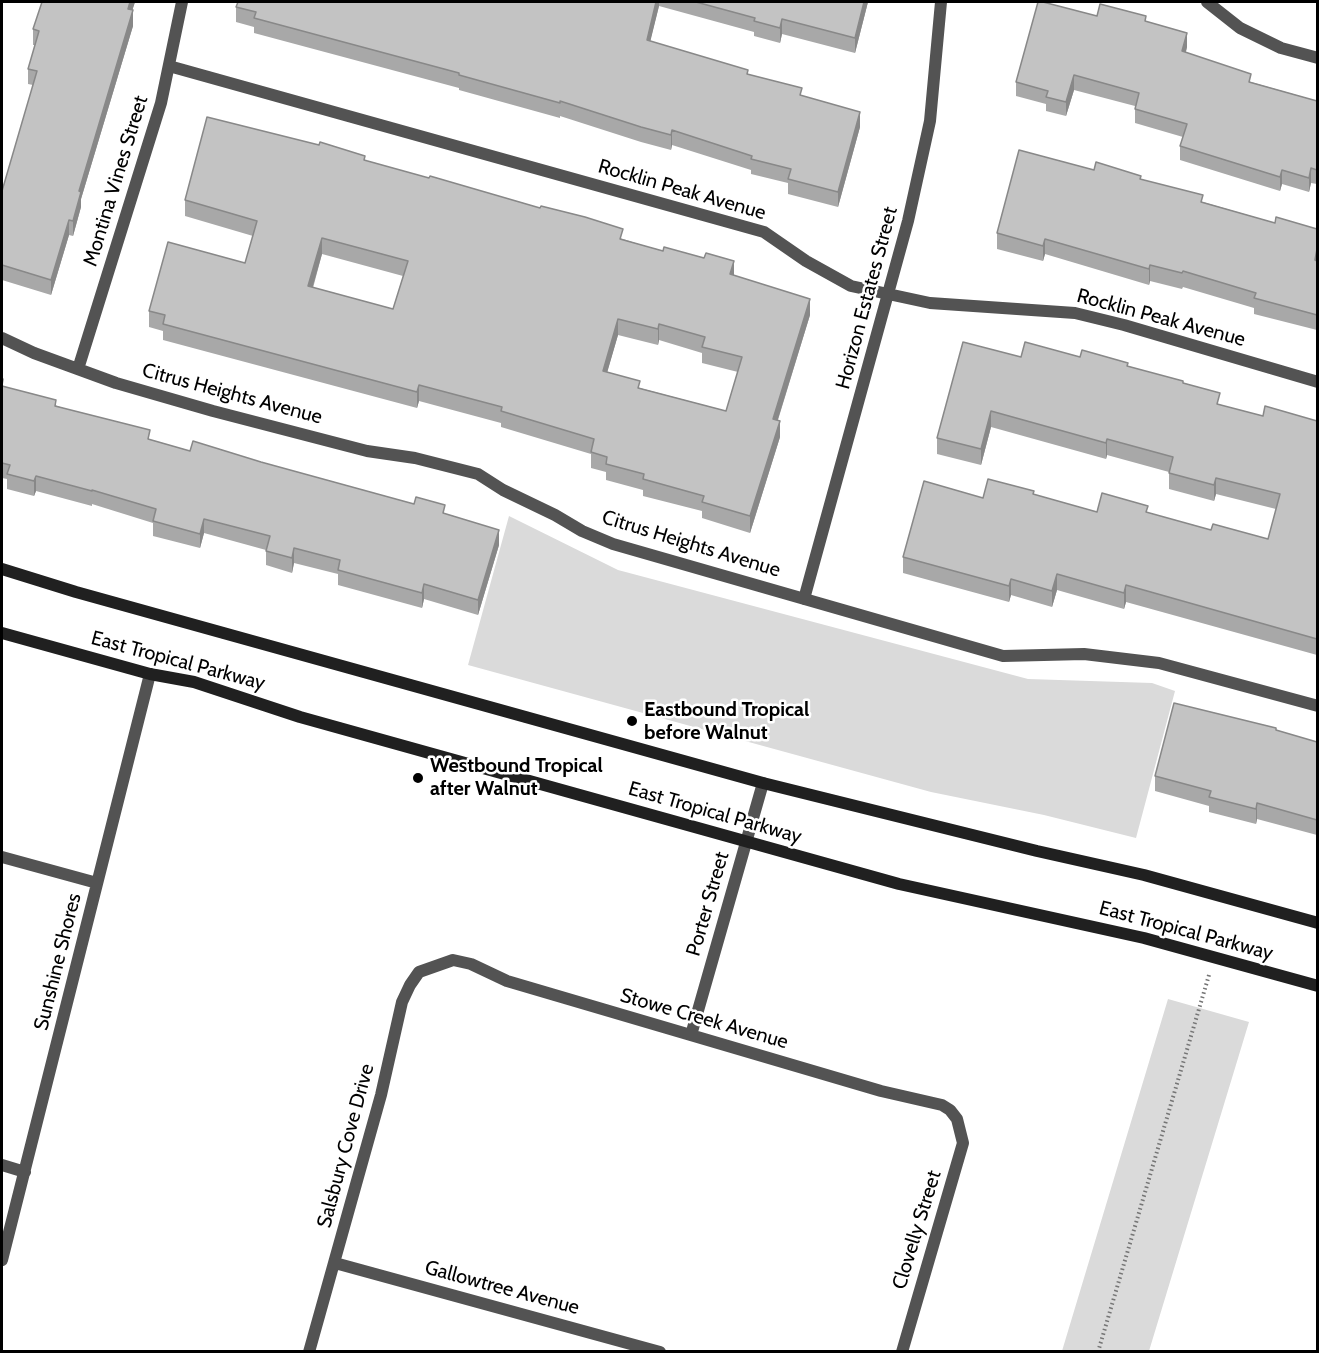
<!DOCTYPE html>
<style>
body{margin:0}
#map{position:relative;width:1319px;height:1353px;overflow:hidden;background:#fff;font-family:Cabin,sans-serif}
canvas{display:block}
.frame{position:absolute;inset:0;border:3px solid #000;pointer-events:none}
</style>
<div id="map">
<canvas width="1319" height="1353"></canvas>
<div class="frame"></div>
</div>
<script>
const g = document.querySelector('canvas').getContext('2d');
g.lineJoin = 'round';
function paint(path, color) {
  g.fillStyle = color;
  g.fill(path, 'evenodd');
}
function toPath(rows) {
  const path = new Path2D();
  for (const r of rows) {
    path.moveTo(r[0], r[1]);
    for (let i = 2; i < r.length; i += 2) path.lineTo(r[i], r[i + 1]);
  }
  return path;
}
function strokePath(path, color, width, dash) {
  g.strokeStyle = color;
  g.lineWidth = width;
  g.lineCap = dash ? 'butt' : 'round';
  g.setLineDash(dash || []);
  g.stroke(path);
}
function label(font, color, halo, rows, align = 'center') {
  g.font = font + ' Cabin,sans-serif';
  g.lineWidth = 5;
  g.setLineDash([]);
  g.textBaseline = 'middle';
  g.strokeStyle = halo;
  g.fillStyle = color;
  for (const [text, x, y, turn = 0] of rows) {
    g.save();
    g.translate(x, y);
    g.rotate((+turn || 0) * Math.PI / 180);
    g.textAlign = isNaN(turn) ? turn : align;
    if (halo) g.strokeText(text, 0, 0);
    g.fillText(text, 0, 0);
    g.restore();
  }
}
const green = toPath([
 [509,516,618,570,1028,679,1152,683,1175,691,1136,838,1044,815,931,792,468,665],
 [1168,999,1249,1022,1149,1351,1062,1351]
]);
const path = toPath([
 [1098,1352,1209,975]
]);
const street = toPath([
 [1207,2,1240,28,1281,48,1318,58],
 [169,66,764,232,806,261,851,286,930,303,1075,313,1124,325,1318,382],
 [2,338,34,353,116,383,213,411,367,451,415,458,478,474,503,490,555,515,582,531,613,544,1003,656,1084,654,1159,663,1318,706],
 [78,369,161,103,182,2],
 [804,599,908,221,930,121,941,2],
 [2,857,97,883],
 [691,1035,763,783],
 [2,1165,25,1172],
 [2,1260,150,674],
 [335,1263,660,1352],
 [309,1352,381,1095,402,1002,410,985,419,972,453,960,471,964,507,981,881,1091,942,1105,950,1110,957,1119,963,1143,902,1352]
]);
const secondary = toPath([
 [2,569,76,592,763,783,1037,851,1144,875,1318,923],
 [2,633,150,674,194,682,300,717,899,884,1144,938,1318,986]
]);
const wall = toPath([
 [42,2,135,2,132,10,133,26,81,199,81,207,73,236,69,235,51,295,2,280,2,191,33,85,28,84,28,69,35,45,33,45,33,29],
 [238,2,868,2,855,53,782,34,780,43,754,36,754,32,659,6,650,41,748,74,802,96,860,127,838,207,788,194,788,183,751,174,751,170,672,145,671,150,641,142,560,116,560,118,459,90,459,88,254,33,254,27,236,22,236,7],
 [1097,16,1146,22,1187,47,1186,52,1251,82,1317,101,1317,184,1311,183,1309,192,1282,184,1280,191,1180,160,1180,146,1183,137,1135,123,1135,106,1074,90,1066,116,1046,111,1046,104,1016,96,1016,82],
 [365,161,623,239,734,275,810,315,778,420,780,437,750,533,702,518,702,511,643,496,643,490,606,480,606,472,591,468,591,454,501,427,501,423,419,401,417,408,163,340,163,331,149,327,149,311,245,263,253,236,185,216,185,200],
 [322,254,403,276,393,309,313,288],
 [618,335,658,345,659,340,702,353,702,363,738,372,726,411,640,388,607,372],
 [1094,170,1141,179,1203,202,1275,223,1317,229,1317,330,1254,314,1254,308,1183,287,1182,289,1150,281,1149,285,1045,254,1043,261,997,249,997,233],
 [1021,357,1080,357,1128,366,1183,383,1220,405,1263,416,1317,421,1317,655,1126,602,1124,609,1057,590,1052,607,1011,595,1009,602,903,573,903,557,983,498,1034,495,1097,512,1148,513,1211,530,1268,539,1276,509,1216,494,1214,501,1169,489,1169,472,1107,455,1106,459,991,427,981,465,937,454,937,438],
 [2,379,3,386,150,440,190,451,261,462,445,514,499,545,478,615,424,599,422,608,338,585,338,574,294,563,292,573,266,565,266,550,204,533,200,548,153,536,153,523,92,504,92,506,36,491,34,496,7,489,7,479,2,478],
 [1276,730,1317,742,1317,835,1257,819,1256,824,1209,812,1209,806,1155,791,1155,776]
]);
const shadedWall = toPath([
 [130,2,135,2,128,24,128,9],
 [656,2,659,2,659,6,647,55,647,40],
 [864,2,868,2,855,53,855,38],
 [133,10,133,26,81,199,81,207,73,236,73,221,79,191],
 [782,19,782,34,780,43,780,28],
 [1187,33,1187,47,1182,65,1182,51],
 [1074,75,1074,90,1066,116,1066,102],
 [860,112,860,127,838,207,838,192],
 [672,130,672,145,671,150,671,135],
 [1311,168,1311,183,1309,192,1309,178],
 [1282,170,1282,184,1280,191,1280,177],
 [69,220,69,235,51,295,51,280],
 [322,238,322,254,308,303,308,286],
 [1045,239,1045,254,1043,261,1043,246],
 [1317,249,1317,264,1315,260],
 [734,261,734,277,730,274],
 [1150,265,1150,281,1149,285,1149,269],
 [810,299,810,315,773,435,773,419],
 [618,319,618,335,603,387,603,371],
 [659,324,659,340,658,345,658,329],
 [419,385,419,401,417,408,417,392],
 [991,411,991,427,981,465,981,449],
 [780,421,780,437,750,533,750,516],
 [1107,439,1107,455,1106,459,1106,443],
 [36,476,36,491,34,496,34,481],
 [1216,478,1216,494,1214,501,1214,485],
 [204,519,204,533,200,548,200,534],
 [499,530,499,545,478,615,478,600],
 [294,548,294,563,292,573,292,558],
 [1057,574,1057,590,1052,607,1052,591],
 [1011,579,1011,595,1009,602,1009,586],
 [424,584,424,599,422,608,422,593],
 [1126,585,1126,602,1124,609,1124,593],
 [1257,803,1257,819,1256,824,1256,809]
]);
const building = toPath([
 [42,2,130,2,128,9,133,10,79,191,81,192,73,221,69,220,51,280,2,265,2,191,37,71,28,69,39,31,33,29,42,2],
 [238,2,656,2,647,40,748,70,747,74,802,88,800,95,860,112,838,192,788,179,791,169,751,159,752,156,672,130,671,135,641,127,560,101,560,103,459,75,459,73,254,18,256,12,236,7,238,2],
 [696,2,864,2,855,38,782,19,780,28,754,21,755,18,696,2],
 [1038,2,1043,2,1097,16,1100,4,1146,16,1145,21,1187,33,1182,51,1251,74,1249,82,1317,101,1317,170,1311,168,1309,178,1282,170,1280,177,1180,146,1187,124,1135,109,1139,93,1074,75,1066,102,1046,97,1048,91,1016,82,1038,2],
 [207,117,319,145,320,142,365,156,364,160,429,178,430,176,540,208,541,206,585,217,623,229,620,239,663,251,664,247,704,258,706,253,734,261,730,274,810,299,773,419,780,421,750,516,702,502,704,496,643,479,644,474,606,464,607,457,591,452,594,439,501,411,502,407,419,385,417,392,163,324,165,315,149,311,168,242,245,263,257,221,185,200,207,117],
 [322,238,408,261,393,309,308,286,322,238],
 [618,319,658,329,659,324,705,337,702,347,742,357,726,411,638,388,640,381,603,371,618,319],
 [1019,150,1094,170,1096,162,1141,176,1140,179,1203,195,1201,202,1275,223,1276,217,1317,229,1317,249,1315,260,1317,261,1317,315,1254,298,1256,293,1183,271,1182,273,1150,265,1149,269,1045,239,1043,246,997,233,1019,150],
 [963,342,1021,357,1025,342,1080,357,1082,350,1128,363,1127,366,1183,381,1183,383,1220,393,1217,404,1263,416,1265,406,1317,421,1317,639,1126,585,1124,593,1057,574,1052,591,1011,579,1009,586,903,557,924,481,983,498,988,479,1034,491,1033,494,1097,512,1102,493,1148,506,1146,512,1211,530,1213,524,1268,539,1280,494,1216,478,1214,485,1169,473,1173,457,1107,439,1106,443,991,411,981,449,937,438,963,342],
 [2,379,3,379,2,386,56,400,55,406,150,430,148,439,190,451,193,441,261,462,414,504,416,497,445,505,443,513,499,530,478,600,424,584,422,593,338,570,340,560,294,548,292,558,266,551,270,536,204,519,200,534,153,521,156,509,92,490,92,491,36,476,34,481,7,474,10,465,2,463,2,379],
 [1174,703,1276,728,1276,730,1317,742,1317,820,1257,803,1256,809,1209,797,1211,791,1155,776,1174,703]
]);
const markers = [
 [632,721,6,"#000"],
 [418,778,6,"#000"]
];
const streetNames = [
 ["Montina Vines Street",116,181,-73],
 ["Rocklin Peak Avenue",682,190,16],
 ["Horizon Estates Street",867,298,-75],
 ["Rocklin Peak Avenue",1161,318,15],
 ["Citrus Heights Avenue",232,394,15],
 ["Citrus Heights Avenue",691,544,17],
 ["East Tropical Parkway",178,661,15],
 ["East Tropical Parkway",715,813,16],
 ["Porter Street",708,904,-74],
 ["East Tropical Parkway",1186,931,15],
 ["Sunshine Shores",58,962,-76],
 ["Stowe Creek Avenue",704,1019,16],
 ["Salsbury Cove Drive",346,1146,-75],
 ["Clovelly Street",917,1230,-73],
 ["Gallowtree Avenue",502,1288,15]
];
const poiNames = [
 ["Eastbound Tropical",644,710],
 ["before Walnut",644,733],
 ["Westbound Tropical",430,766],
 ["after Walnut",430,789]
];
paint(green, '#dadada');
strokePath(path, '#757575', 4, [1.5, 3]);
strokePath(street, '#535353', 12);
strokePath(secondary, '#202020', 12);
paint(wall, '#a8a8a8');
paint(shadedWall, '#888');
paint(building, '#c3c3c3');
strokePath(building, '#888', 1.5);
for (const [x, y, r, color] of markers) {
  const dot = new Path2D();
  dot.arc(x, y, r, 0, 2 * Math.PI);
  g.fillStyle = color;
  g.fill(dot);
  strokePath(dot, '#fff', 2);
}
label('20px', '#000', '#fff', streetNames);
label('bold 20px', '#000', '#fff', poiNames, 'left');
</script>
